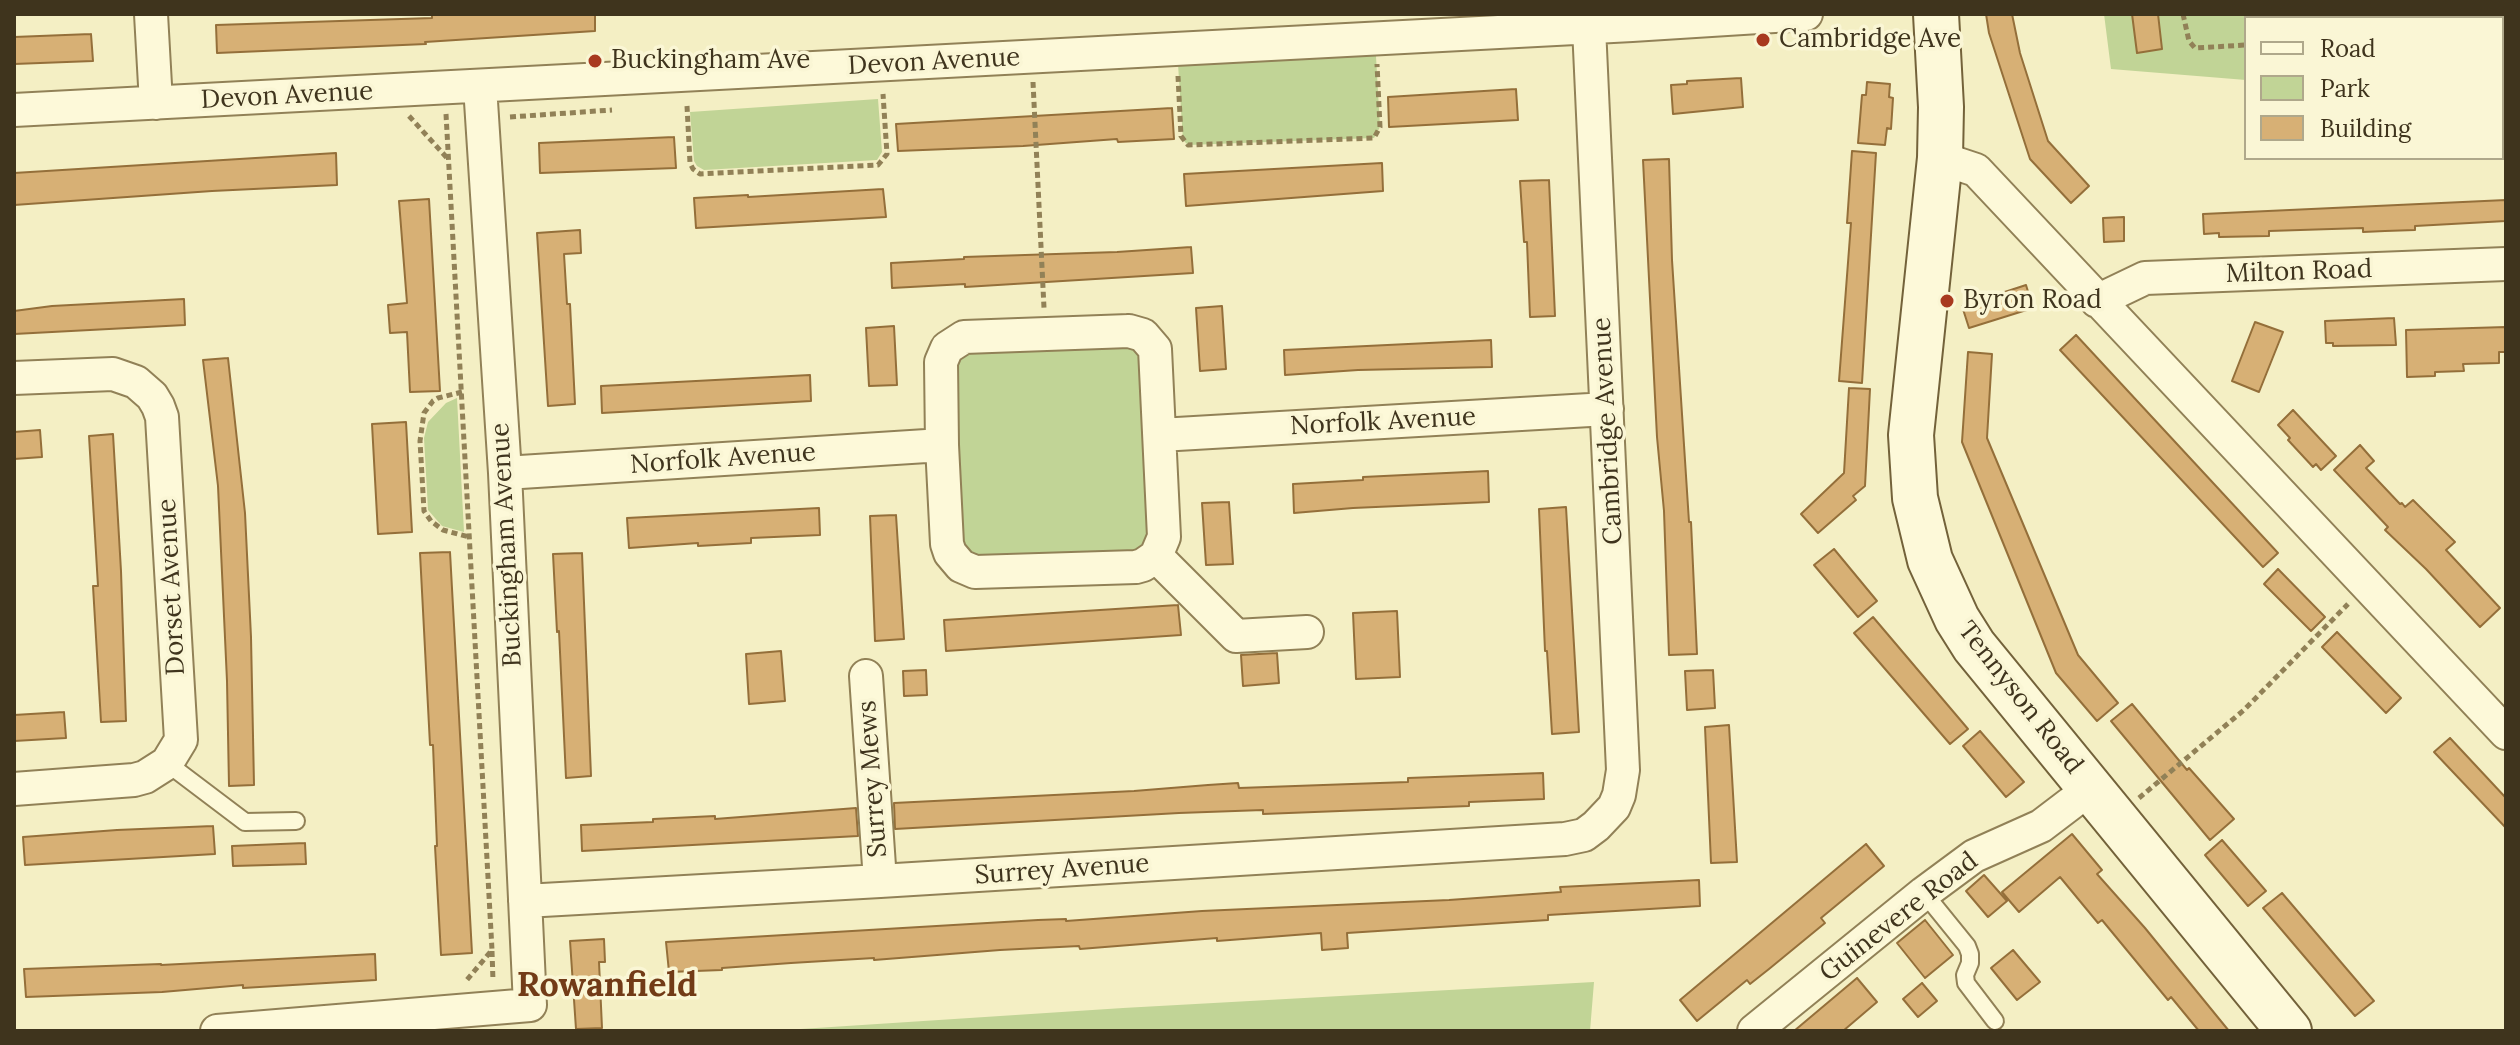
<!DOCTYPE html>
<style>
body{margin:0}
#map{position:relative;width:2520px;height:1045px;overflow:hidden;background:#f4efc4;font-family:Lora,serif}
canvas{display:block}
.frame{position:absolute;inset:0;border:16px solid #3f341d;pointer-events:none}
.legend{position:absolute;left:2244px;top:16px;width:260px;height:144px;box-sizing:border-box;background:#faf6d5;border:2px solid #afa88b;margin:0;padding:10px 14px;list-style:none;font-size:24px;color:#3f341d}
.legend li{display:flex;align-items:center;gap:16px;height:40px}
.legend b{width:40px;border:2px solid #afa88b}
</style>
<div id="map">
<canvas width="2520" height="1045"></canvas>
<div class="frame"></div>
<ul class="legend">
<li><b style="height:10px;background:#fdf9d9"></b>Road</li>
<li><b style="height:22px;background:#c1d496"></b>Park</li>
<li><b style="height:22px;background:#d7b075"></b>Building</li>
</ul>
</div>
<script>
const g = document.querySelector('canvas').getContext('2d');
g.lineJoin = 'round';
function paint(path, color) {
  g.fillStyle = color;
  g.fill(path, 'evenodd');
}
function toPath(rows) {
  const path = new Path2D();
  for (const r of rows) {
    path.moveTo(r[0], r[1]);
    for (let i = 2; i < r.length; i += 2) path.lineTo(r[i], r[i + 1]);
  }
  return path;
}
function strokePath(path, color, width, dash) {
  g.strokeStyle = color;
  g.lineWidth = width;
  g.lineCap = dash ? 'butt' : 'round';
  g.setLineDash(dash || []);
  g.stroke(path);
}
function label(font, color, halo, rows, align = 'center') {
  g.font = font + ' Lora,serif';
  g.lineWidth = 7;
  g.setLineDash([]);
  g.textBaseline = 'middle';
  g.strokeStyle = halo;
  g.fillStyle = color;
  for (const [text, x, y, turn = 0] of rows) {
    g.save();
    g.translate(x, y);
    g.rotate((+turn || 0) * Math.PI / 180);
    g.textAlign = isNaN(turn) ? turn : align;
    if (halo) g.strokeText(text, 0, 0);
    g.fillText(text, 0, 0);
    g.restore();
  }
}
const green = toPath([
 [2104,14,2506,14,2506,96,2502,96,2502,18,2246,18,2246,80,2111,69],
 [1375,39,1380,127,1374,138,1188,145,1183,140,1177,49],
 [878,99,882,152,877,160,704,170,697,166,694,161,690,112],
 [1124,339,1143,351,1158,535,1143,553,982,563,963,549,951,367,961,353],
 [457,398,464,532,442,526,428,510,424,438,428,422,446,403],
 [1594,982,1590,1031,770,1031,1123,1008]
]);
const building = toPath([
 [432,14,595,14,595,31,425,42,426,44,217,53,216,25,432,18,432,14],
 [1986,14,2012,14,2020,53,2048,141,2089,186,2071,203,2030,159,1989,33,1986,14],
 [2132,14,2158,14,2162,49,2137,53,2132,14],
 [91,34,93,61,14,64,14,37,91,34],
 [1741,78,1743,107,1673,114,1671,85,1687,84,1687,81,1741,78],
 [1867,82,1890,84,1889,97,1893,98,1892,114,1891,129,1887,128,1885,145,1858,143,1862,95,1866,95,1867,82],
 [1516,89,1518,120,1389,127,1388,97,1516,89],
 [1172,108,1174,139,1118,142,1117,139,1023,146,898,151,896,124,1172,108],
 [674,137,676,168,540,173,539,143,674,137],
 [1852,151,1876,153,1862,383,1839,381,1851,223,1847,223,1852,151],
 [336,153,337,185,212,191,14,205,14,173,336,153],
 [1669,159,1672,260,1689,522,1691,522,1697,654,1669,655,1664,511,1657,437,1643,160,1669,159],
 [1382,163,1383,191,1186,206,1184,174,1382,163],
 [1549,180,1555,316,1530,317,1527,242,1524,242,1520,181,1549,180],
 [883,189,886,217,696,228,694,198,748,195,748,197,883,189],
 [429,199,440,391,410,392,407,332,390,333,388,305,407,303,399,201,429,199],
 [2506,200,2506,221,2415,226,2415,230,2385,231,2363,232,2363,228,2269,231,2269,236,2219,237,2219,233,2204,234,2203,214,2506,200],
 [2124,217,2124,241,2104,242,2103,218,2124,217],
 [580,230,581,253,564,254,567,304,570,304,575,404,548,406,537,233,580,230],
 [1191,247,1193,273,965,287,965,284,892,288,891,263,964,259,964,257,1117,252,1191,247],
 [2026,285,2033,308,1969,328,1962,306,2026,285],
 [184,299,185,325,14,334,14,311,52,306,184,299],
 [1222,306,1226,369,1200,371,1196,308,1222,306],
 [2394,318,2396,345,2333,346,2333,343,2326,343,2325,321,2394,318],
 [2255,322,2283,332,2259,392,2232,381,2255,322],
 [894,326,897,385,869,386,866,328,894,326],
 [2506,327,2506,352,2499,352,2499,363,2463,364,2464,371,2435,372,2435,376,2407,377,2406,330,2506,327],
 [2076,335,2278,553,2263,567,2060,350,2076,335],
 [1491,340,1492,367,1358,370,1285,375,1284,350,1491,340],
 [1968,352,1992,354,1987,438,2078,655,2118,703,2097,721,2056,673,1962,442,1968,352],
 [228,358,245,513,251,637,254,785,229,786,227,681,218,486,203,360,228,358],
 [810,375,811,401,602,413,601,386,810,375],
 [1849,388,1870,389,1865,486,1853,496,1856,500,1818,533,1801,514,1844,473,1849,388],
 [2293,410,2336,456,2321,470,2316,464,2313,467,2288,440,2290,438,2278,425,2293,410],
 [406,422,412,532,378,534,372,424,406,422],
 [40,430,42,457,14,459,14,432,40,430],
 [113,434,121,571,126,721,101,722,93,586,98,586,89,436,113,434],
 [2360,445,2374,461,2366,468,2400,504,2402,503,2405,507,2413,500,2455,542,2446,550,2500,608,2480,627,2426,569,2385,530,2388,527,2334,470,2360,445],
 [1488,471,1489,502,1353,508,1294,513,1293,484,1363,480,1363,477,1488,471],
 [1229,502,1233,564,1206,565,1202,503,1229,502],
 [1566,507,1579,732,1552,734,1547,651,1545,651,1539,509,1566,507],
 [819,508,820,535,751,538,751,543,698,546,698,543,629,548,627,518,819,508],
 [896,515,904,639,875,641,870,516,896,515],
 [1834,549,1877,601,1858,617,1814,565,1834,549],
 [450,552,472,953,441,955,435,846,437,846,433,745,430,745,420,553,450,552],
 [582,553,591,776,566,778,559,631,557,632,553,554,582,553],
 [2278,569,2325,617,2311,631,2264,584,2278,569],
 [1178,605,1181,635,946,651,944,620,1178,605],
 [1397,611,1400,677,1356,679,1353,613,1397,611],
 [1873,617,1968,729,1950,744,1854,633,1873,617],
 [2337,632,2401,698,2386,713,2322,647,2337,632],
 [781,651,785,701,749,704,746,654,781,651],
 [1277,653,1279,683,1243,686,1241,655,1277,653],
 [926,670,927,695,904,696,903,671,926,670],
 [1713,670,1715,708,1687,710,1685,671,1713,670],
 [2132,704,2187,770,2189,768,2234,819,2210,840,2111,721,2132,704],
 [64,712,66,738,14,741,14,715,64,712],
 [1729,725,1737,862,1711,863,1705,727,1729,725],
 [1980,731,2024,782,2006,797,1963,746,1980,731],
 [2450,738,2506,798,2506,828,2434,752,2450,738],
 [1543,773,1544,799,1469,802,1469,806,1263,814,1263,810,1179,813,895,829,894,803,1134,791,1208,785,1238,783,1239,788,1408,782,1408,778,1543,773],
 [856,808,858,836,582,851,581,825,653,822,653,819,715,816,715,819,856,808],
 [213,826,215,854,25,865,23,837,117,830,213,826],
 [2072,834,2102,870,2097,874,2145,928,2229,1031,2199,1031,2171,997,2168,1000,2102,920,2098,923,2060,877,2019,912,2002,892,2072,834],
 [2222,840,2266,891,2248,906,2205,855,2222,840],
 [305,843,306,864,233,866,232,846,305,843],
 [1866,844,1884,866,1821,918,1825,923,1769,969,1750,984,1747,980,1697,1021,1680,1000,1866,844],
 [1984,875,2007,901,1988,917,1966,891,1984,875],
 [1699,880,1700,906,1548,915,1548,920,1347,933,1348,948,1322,950,1321,933,1217,941,1217,938,1080,949,1079,946,1000,950,874,960,874,958,791,963,722,968,722,970,669,972,666,942,1038,920,1066,919,1066,921,1202,911,1449,900,1561,892,1560,887,1699,880],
 [2282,893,2374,1001,2355,1016,2263,908,2282,893],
 [1925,920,1953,955,1925,978,1897,943,1925,920],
 [604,939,605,962,599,962,602,1028,576,1029,570,941,604,939],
 [2013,950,2040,982,2017,1000,1991,968,2013,950],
 [375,954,376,980,243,988,243,985,162,992,26,997,24,969,161,964,161,965,375,954],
 [1857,978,1877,1002,1843,1031,1794,1031,1857,978],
 [1922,983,1937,1001,1918,1017,1903,999,1922,983]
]);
const path = toPath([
 [2183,14,2189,41,2195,48,2246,45],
 [1178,76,1181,136,1188,145,1374,138,1380,127,1377,64],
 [1033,82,1044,308],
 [687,106,690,163,693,169,700,174,878,165,887,154,883,94],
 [446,114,492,950,466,981],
 [409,116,448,159],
 [510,117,612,110],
 [462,392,438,398,433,401,424,413,420,441,424,511,431,521,443,530,469,537],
 [2139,798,2244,710,2348,604],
 [492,951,493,981]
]);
const lane = toPath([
 [167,763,245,822,296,821],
 [1924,893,1967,946,1970,954,1970,963,1965,975,1966,983,1995,1021]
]);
const street = toPath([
 [151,14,156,103],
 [2317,14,2318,18],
 [14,110,1632,25,1806,14],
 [1940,158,1976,170,2506,733],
 [2097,301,2145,278,2506,264],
 [1129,331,1143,335,1155,349,1164,537,1156,556,1143,565,1136,567,975,572,961,566,950,553,947,544,942,445,941,362,947,348,964,337,1129,331],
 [14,378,113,374,136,382,152,396,158,406,162,417,181,740,167,763,145,777,134,780,14,789],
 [1160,435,1607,409],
 [505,473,942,445],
 [1156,556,1236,636,1307,632],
 [866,676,880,881],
 [525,901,880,881,1565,839,1584,835,1596,826,1614,807,1619,795,1623,770,1589,27],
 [217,1031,530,1005,505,473,480,86],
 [1754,1031,1924,893,1974,856,2041,826,2091,788]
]);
const secondary = toPath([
 [1936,14,1941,107,1940,158,1911,435,1915,498,1930,560,1957,619,1974,646,2289,1031]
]);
const markers = [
 [1763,40,8,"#a8391f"],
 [595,61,8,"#a8391f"],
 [1947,301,8,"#a8391f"]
];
const poiNames = [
 ["Cambridge Ave",1779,40],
 ["Buckingham Ave",611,61],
 ["Byron Road",1963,301]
];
const streetNames = [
 ["Devon Avenue",934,62,-3],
 ["Devon Avenue",287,96,-3],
 ["Milton Road",2299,272,-2],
 ["Norfolk Avenue",1383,422,-3],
 ["Cambridge Avenue",1608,431,-93],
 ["Norfolk Avenue",723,459,-4],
 ["Buckingham Avenue",507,545,-93],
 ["Dorset Avenue",172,587,-93],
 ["Tennyson Road",2020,698,52],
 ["Surrey Mews",873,779,-94],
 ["Surrey Avenue",1062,870,-4],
 ["Guinevere Road",1899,917,-38]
];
const districtNames = [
 ["Rowanfield",607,986]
];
paint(green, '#c1d496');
paint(building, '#d7b075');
strokePath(building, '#946f3a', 2);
strokePath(lane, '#918157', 20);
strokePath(street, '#918157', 36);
strokePath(secondary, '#73623a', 48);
strokePath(path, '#918157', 5, [6, 4]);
strokePath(lane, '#fdf9d9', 16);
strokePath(street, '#fdf9d9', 32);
strokePath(secondary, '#fdf9d9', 44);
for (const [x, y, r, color] of markers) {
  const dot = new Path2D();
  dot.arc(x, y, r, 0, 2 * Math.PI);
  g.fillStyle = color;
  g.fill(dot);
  strokePath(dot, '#faf6d5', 3);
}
label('26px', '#3f341d', '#faf6d5', poiNames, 'left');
label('26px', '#3f341d', '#faf6d5', streetNames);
label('bold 34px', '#723b17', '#faf6d5', districtNames);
</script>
